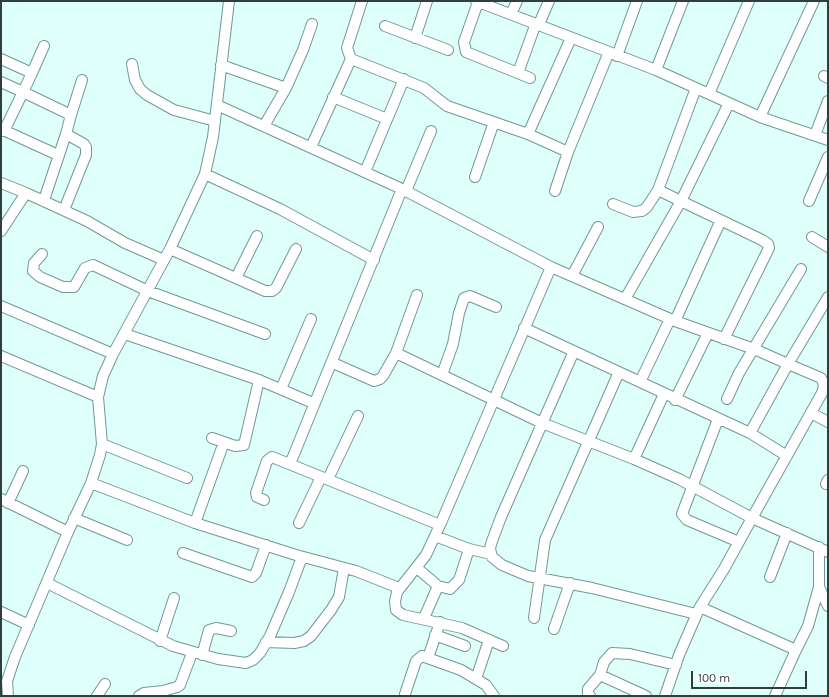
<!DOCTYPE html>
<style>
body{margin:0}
#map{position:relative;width:829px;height:697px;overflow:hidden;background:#dffffb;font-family:Karla,sans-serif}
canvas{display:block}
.frame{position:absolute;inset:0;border:2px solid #2f3f3d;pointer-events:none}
.scale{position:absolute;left:691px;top:671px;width:116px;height:18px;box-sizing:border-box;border:2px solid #2f3f3d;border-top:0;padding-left:5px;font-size:12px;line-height:14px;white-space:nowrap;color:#2f3f3d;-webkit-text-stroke:3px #fff;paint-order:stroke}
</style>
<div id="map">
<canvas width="829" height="697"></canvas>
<div class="frame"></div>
<div class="scale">100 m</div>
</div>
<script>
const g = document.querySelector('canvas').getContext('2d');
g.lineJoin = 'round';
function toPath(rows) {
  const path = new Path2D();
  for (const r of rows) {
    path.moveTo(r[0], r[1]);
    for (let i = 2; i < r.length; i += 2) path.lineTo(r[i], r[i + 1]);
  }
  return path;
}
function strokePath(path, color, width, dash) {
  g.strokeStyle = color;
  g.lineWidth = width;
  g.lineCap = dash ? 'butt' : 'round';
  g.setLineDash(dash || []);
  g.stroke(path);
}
const minor = toPath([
 [476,1,656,70,760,117,828,140],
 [478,2,464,42,466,52,530,78],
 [511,14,517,1],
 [539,24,549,1],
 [385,26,448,50],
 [415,38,427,1],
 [617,56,637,1],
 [1,59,32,73,23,92,71,115,66,134,84,144,86,147,86,155,64,210],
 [351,59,347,48,362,1],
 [132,64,135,80,140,89,147,95,174,110,215,121],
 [221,65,286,88,264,126],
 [656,70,683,1],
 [32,73,44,46],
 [518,73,536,23],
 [824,76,828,78],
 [1,82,23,92,4,131],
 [286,88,303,50,312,24],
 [696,88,658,190,762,240,768,244,769,248,724,339],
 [709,94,749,1],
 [333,97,387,119],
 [217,105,402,189],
 [71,115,82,80],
 [760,117,814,1],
 [1,129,58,155],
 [528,134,571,38],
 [815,135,828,101],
 [311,147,351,59,424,88,447,106,528,134,568,152,609,52],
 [365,172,404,79],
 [205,174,280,209,374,260],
 [475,177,494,122],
 [1,183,26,193],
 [406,191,431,131],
 [555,191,568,152],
 [44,200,66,134],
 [809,201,828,157],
 [613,204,633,212,642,211,647,207,658,190],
 [1,231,26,193,87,221,125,243,164,260],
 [812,237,828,247],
 [170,249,265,291,272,291,276,288,296,249],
 [42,254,34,263,33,271,40,277,63,287,74,287,85,268,93,265,148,291,265,334],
 [572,276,598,227],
 [236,278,257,236],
 [625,299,681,201,729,103],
 [1,306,113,354],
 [675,321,721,220],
 [524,328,750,433,787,456],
 [125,334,259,380,313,403],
 [574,351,501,517,491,544,490,549,492,557,502,565,528,576,592,588,696,614],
 [396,353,417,295],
 [1,356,98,397],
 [333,363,374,381,380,379,383,376,396,353,542,423,634,459,679,479,752,518,724,569,700,607,796,650,775,696],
 [442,375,453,344,459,313,464,298,470,296,496,307],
 [640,382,670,319],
 [281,389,311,319],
 [727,399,739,373,801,269],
 [675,400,708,333],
 [811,413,828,422],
 [718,419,682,514,687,520,739,542],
 [750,433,788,364,821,378,823,382,824,386,822,393,752,518,828,552],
 [212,438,235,446,244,445,259,380],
 [102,444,187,478],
 [634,459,664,394],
 [290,464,402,189,551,267,675,321,754,349,788,364,828,297],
 [328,479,358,416],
 [91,483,195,523,296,555,356,571,399,588],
 [826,484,828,480],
 [1,499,68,532],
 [264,500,257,497,256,493,267,461,272,457,440,525,551,267],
 [8,503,23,471],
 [74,518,127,540],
 [195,523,224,442],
 [299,523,321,477],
 [440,525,426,555,397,592,395,601,396,610,403,615,462,628,503,646],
 [435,536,469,549,491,554],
 [819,547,819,587,828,606],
 [183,553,252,577,256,573,266,545],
 [417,568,438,586,450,589,459,580,469,549],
 [770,577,787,533],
 [47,583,173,646,218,659,246,663,253,660,260,653,270,636,289,592,302,557],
 [1,612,29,625],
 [424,618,438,586],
 [534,618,545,540,619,372],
 [554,629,570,583],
 [435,635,465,646],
 [160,641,174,598],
 [266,642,294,643,304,641,311,636,331,610,339,597,344,568],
 [796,650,808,626,819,587],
 [202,655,209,630,216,628,231,631],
 [428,658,440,622],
 [600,675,646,696],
 [476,679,489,640],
 [405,694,416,661,422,656,461,670,486,685,494,696],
 [8,696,7,681,15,657,68,532,91,483,100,455,102,444,98,397,103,376,113,354,170,249,205,174,213,137,229,1],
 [97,696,105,684],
 [139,696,144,693,163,691,177,687,180,685,192,653],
 [590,696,588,694,588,689,600,675,604,662,612,653,630,654,676,665],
 [665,696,679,655,699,609]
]);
strokePath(minor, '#729894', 12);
strokePath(minor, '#fff', 10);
</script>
